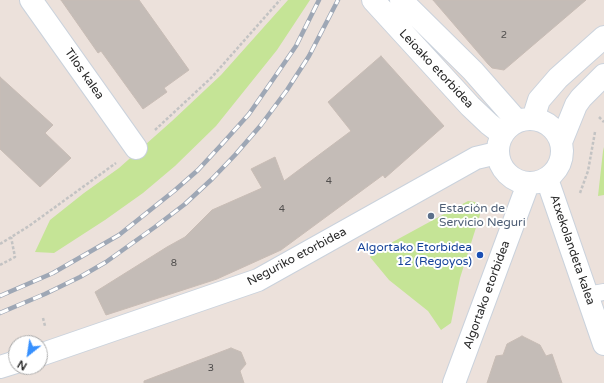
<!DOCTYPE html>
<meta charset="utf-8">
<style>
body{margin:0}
#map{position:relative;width:604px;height:383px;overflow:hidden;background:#ece1db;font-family:"Varela Round",sans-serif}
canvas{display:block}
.north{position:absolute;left:8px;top:335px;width:40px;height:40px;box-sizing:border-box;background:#fff;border:1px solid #aaa;border-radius:50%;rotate:210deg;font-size:11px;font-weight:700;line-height:16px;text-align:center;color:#2a2a2a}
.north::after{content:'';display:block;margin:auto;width:14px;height:18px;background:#3790fe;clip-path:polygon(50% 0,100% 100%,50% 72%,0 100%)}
</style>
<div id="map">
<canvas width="604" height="383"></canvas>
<div class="north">N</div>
</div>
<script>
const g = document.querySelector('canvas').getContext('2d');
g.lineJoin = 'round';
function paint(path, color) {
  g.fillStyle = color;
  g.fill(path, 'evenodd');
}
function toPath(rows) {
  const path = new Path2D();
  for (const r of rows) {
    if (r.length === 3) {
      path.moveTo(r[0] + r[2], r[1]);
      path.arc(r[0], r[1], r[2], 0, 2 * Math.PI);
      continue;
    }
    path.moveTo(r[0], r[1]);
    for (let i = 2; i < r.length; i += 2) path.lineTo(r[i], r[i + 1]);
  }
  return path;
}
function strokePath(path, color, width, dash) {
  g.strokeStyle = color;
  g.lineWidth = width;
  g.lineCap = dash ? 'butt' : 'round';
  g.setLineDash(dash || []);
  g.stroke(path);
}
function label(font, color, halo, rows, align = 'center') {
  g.font = font + ' "Varela Round",sans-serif';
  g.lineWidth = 4;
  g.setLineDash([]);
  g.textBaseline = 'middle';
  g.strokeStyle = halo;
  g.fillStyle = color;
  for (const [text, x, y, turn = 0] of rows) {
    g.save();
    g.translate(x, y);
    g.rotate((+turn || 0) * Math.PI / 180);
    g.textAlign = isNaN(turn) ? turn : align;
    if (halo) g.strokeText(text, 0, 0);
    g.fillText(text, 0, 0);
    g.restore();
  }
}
const green = toPath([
 [288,0,310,0,277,50,216,126,175,166,143,193,105,220,54,253,35,252,50,220,84,193,119,168,172,121,221,75],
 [604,147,604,195,598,196,603,151],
 [468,201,475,202,479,206,480,215,460,278,451,323,441,330,428,311,389,280,370,257,376,248,389,244]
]);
const building = toPath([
 [61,0,139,0,189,70,164,88,167,92,143,109,101,51,98,53,61,0],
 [433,0,586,0,504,70,492,68,488,64,433,0],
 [381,56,444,126,385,178,383,175,281,250,217,279,106,315,95,292,167,247,185,237,212,210,262,188,251,169,275,157,284,181,351,131,328,102,381,56],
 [0,77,53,125,45,133,71,158,40,187,0,149,0,77],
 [522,336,540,345,546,356,552,354,562,383,487,383,496,356,503,355,507,344,522,336],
 [231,348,241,352,246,364,240,371,244,383,144,383,144,381,231,348]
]);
const path = toPath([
 [599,117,604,122],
 [155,130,212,77,280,0],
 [580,193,588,171,595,132],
 [0,244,29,226,116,163],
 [0,265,15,257,11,237],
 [43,318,45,326]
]);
const lane = toPath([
 [587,295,604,292]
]);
const street = toPath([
 [31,0,136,148],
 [373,0,470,106,489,124,502,134],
 [401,0,473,71,517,121],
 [547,179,604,344],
 [40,355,258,280,476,158,497,153],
 [0,367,16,362]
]);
const secondary = toPath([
 [530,151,32],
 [533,119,539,100,558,78,604,37],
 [561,142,576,105,581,98,604,75],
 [454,383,528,184]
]);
const rail = toPath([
 [0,296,53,273,119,235,174,191,198,170,223,143,249,114,272,81,296,46,319,0],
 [0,313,45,294,80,277,106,262,155,227,185,204,212,179,235,155,261,125,287,90,309,56,338,0]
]);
const markers = [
 [431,216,4,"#5c6f8a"],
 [480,255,4,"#1a4fb4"]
];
const numberNames = [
 ["2",504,35],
 ["4",329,181],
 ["4",282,209],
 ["8",174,263],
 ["3",211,368]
];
const streetNames = [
 ["Leioako etorbidea",436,69,47],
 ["Tilos kalea",84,74,55],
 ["Atxekolandeta kalea",572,250,71],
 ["Neguriko etorbidea",297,257,-28],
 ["Algortako etorbidea",487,295,-70]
];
const serviceNames = [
 ["Estación de",439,209],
 ["Servicio Neguri",439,223]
];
const transitNames = [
 ["Algortako Etorbidea",472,248],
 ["12 (Regoyos)",472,262]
];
paint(green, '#c5e496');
paint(building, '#c4bcb7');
strokePath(building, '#c8bcb5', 1);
strokePath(lane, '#cad2dc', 18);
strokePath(street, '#cad2dc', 24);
strokePath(secondary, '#cad2dc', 24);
strokePath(path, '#c3c3c3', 2.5, [3, 2]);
strokePath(lane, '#fff', 16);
strokePath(street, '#fff', 22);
strokePath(secondary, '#fff', 22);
strokePath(rail, '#9ea7b5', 4.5);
strokePath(rail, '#fff', 3, [9]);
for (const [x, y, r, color] of markers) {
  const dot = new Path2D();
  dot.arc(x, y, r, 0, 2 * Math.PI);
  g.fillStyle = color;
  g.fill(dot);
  strokePath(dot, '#fff', 1.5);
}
label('10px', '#504e4d', null, numberNames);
label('12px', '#2a2a2a', '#fff', streetNames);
label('12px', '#4e5e75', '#fff', serviceNames, 'left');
label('12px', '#164399', '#fff', transitNames, 'right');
</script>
